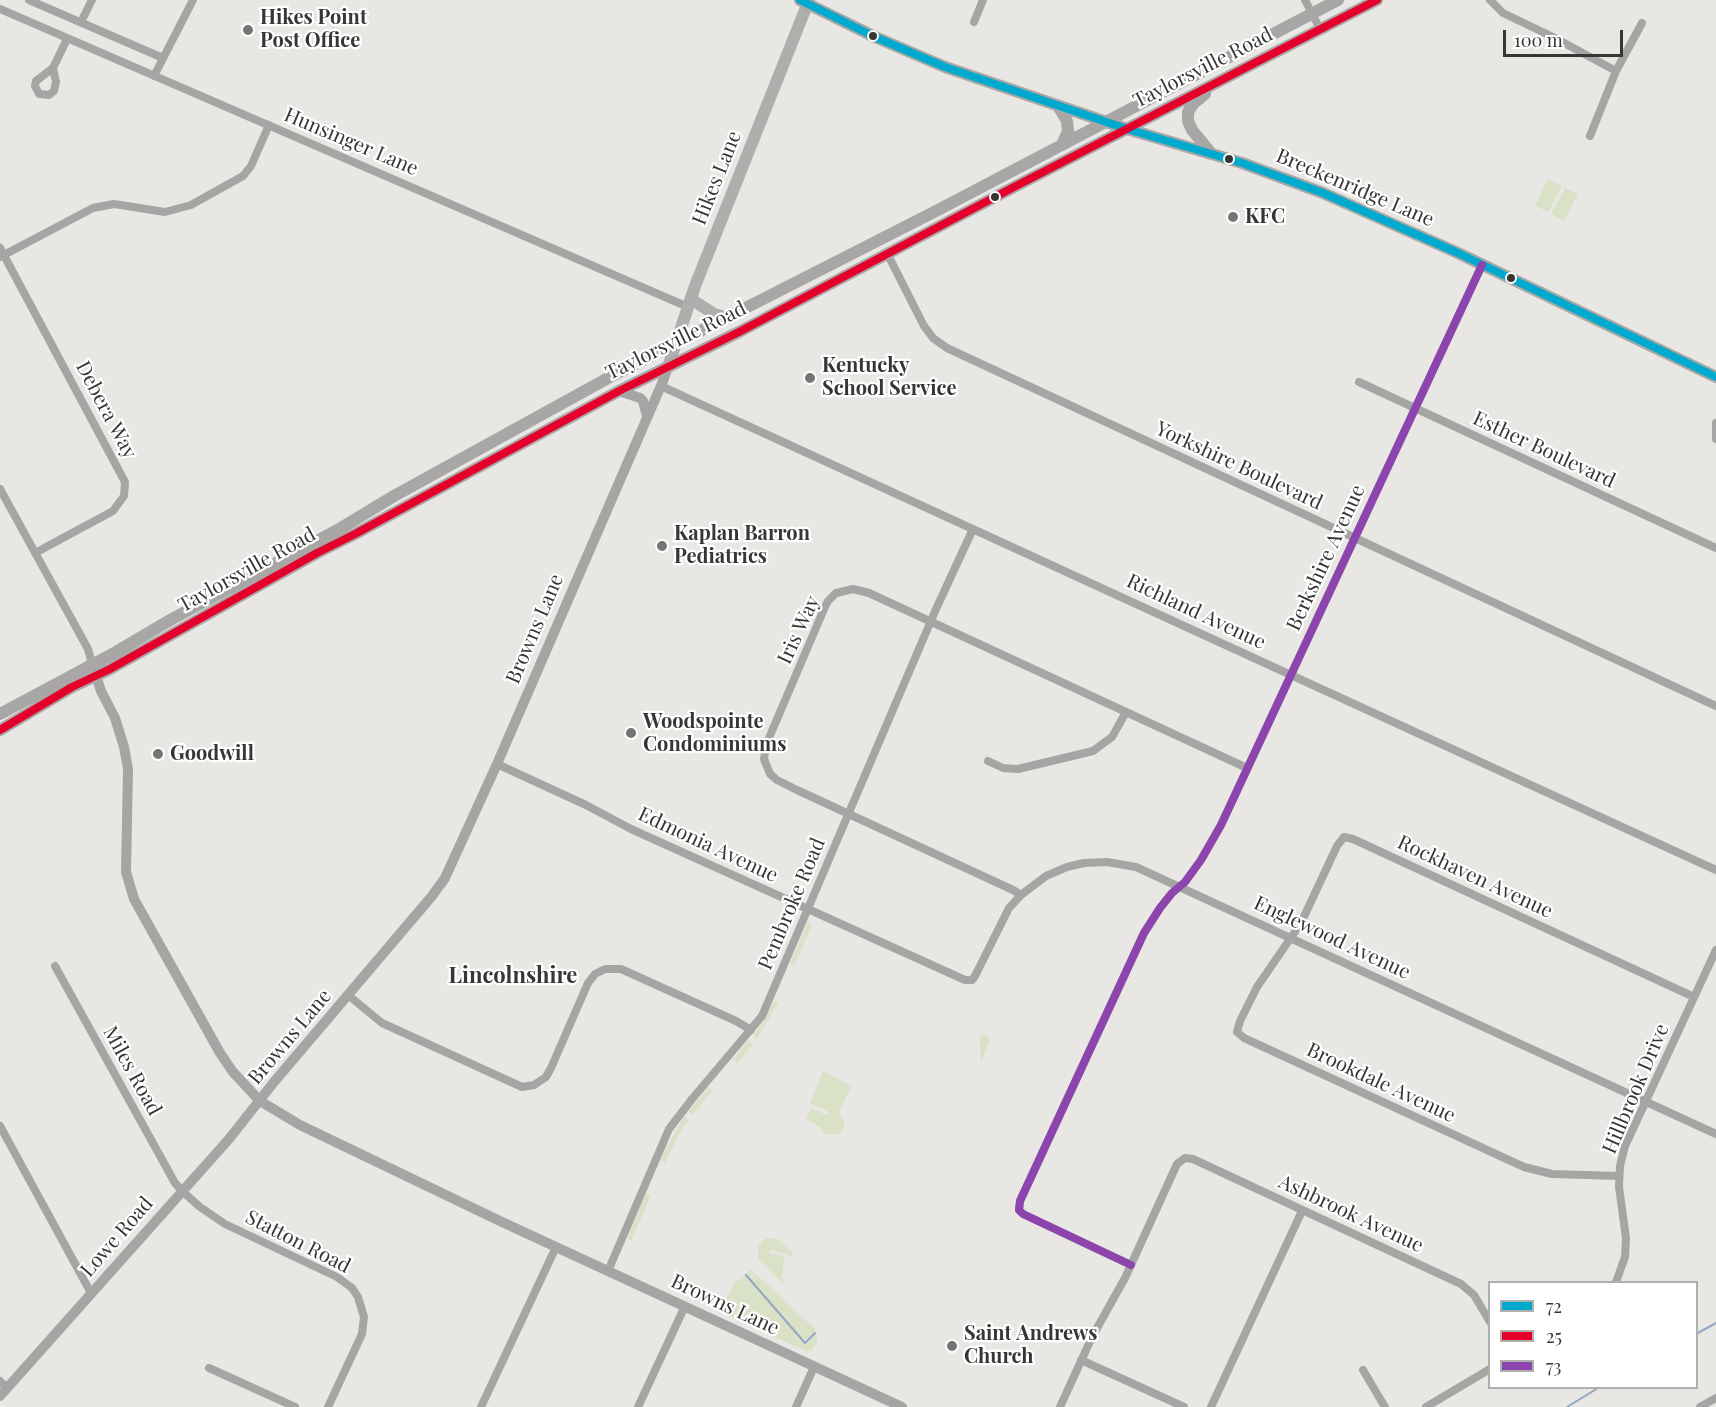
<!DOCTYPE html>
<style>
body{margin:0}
#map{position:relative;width:1716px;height:1407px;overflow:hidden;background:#e8e7e4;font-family:"Playfair Display",serif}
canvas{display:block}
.legend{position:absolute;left:1488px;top:1281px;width:210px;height:108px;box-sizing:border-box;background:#fff;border:2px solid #afafae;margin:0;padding:8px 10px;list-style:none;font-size:18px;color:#373635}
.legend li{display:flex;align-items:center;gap:12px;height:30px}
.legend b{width:30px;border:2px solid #afafae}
.scale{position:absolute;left:1503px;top:30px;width:120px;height:27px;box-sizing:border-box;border:3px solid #373635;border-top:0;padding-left:8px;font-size:18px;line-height:21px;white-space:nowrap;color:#373635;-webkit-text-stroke:4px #fff;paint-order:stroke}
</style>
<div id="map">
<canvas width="1716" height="1407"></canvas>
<ul class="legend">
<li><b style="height:8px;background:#00a9ce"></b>72</li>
<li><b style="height:8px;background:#e4002b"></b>25</li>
<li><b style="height:8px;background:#8e44ad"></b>73</li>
</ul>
<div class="scale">100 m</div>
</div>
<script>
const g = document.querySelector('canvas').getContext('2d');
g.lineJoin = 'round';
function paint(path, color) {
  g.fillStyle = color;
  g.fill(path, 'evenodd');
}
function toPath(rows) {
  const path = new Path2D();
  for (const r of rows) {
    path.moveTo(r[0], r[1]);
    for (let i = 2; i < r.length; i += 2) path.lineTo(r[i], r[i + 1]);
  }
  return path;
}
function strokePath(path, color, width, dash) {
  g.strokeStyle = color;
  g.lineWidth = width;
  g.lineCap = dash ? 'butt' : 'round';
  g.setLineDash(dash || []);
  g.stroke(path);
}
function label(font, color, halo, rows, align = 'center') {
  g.font = font + ' "Playfair Display",serif';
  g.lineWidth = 4.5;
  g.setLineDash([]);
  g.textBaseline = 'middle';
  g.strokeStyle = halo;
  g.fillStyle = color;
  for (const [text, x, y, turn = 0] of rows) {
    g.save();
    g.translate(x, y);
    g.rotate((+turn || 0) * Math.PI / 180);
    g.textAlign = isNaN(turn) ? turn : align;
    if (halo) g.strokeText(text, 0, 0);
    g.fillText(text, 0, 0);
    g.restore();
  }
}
const green = toPath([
 [1548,179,1562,186,1548,212,1535,205],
 [1565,188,1578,194,1564,221,1551,214],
 [808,922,812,925,794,966,790,964],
 [774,1001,778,1003,757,1039,754,1035,763,1022],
 [982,1035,988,1036,990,1040,981,1063,980,1039],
 [748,1041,753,1044,737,1064,734,1058],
 [823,1071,852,1086,839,1111,844,1122,844,1126,840,1133,836,1135,825,1134,821,1128,806,1119,812,1108,826,1115,829,1112,810,1103],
 [708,1088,713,1090,693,1115,688,1112],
 [684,1116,689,1120,681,1130,665,1163,661,1160,663,1154],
 [646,1194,651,1195,631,1241,627,1238],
 [766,1238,778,1239,793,1253,792,1256,771,1250,769,1252,771,1254,784,1256,782,1276,782,1279,787,1283,782,1283,758,1259,758,1246],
 [751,1269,754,1272,750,1277,749,1278,747,1274,746,1276,799,1335,804,1344,816,1333,818,1341,811,1351,805,1351,721,1312,733,1285],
 [754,1274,756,1274,815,1329,815,1332,806,1340,803,1339,750,1279]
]);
const stream = toPath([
 [746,1275,805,1343],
 [1696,1334,1716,1323],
 [805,1343,815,1333],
 [1567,1407,1598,1388]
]);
const minor = toPath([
 [29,0,163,58],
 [1305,0,1320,29],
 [1490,0,1503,13,1553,37,1616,71],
 [0,9,688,307],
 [81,22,92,0],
 [974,22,983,0],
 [53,68,56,82,54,91,49,95,39,94,35,86,36,81,53,68,67,39],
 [154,76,193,0],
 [1590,136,1616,71,1642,23],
 [0,248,125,482,124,496,113,511,35,553],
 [888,255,924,326,933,338,947,348,1716,706],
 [0,257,93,208,114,204,165,212,191,205,243,176,251,166,269,125],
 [1359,382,1716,548],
 [661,386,1716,870],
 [1716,423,1716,439],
 [0,489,88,649,92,664],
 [988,761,1003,768,1018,769,1093,751,1112,737,1126,712],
 [497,764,586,805,631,829,965,980,972,980,975,976,1009,908,1021,895,1046,876,1067,867,1084,863,1107,862,1136,867,1716,1134],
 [1021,895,1013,890,797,790,777,780,770,774,764,759,766,745,824,609,828,601,836,593,853,589,869,593,1247,768],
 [55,966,175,1183,182,1191,200,1207,225,1224,337,1277,352,1288,358,1297,364,1317,362,1334,328,1407],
 [348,995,382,1023,522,1087,534,1085,546,1077,551,1068,588,983,595,974,605,969,621,969,736,1021,751,1030],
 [0,1126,91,1293],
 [1619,1176,1552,1174,1524,1167,1244,1038,1237,1032,1240,1021,1257,987,1301,923,1337,846,1344,837,1353,839,1694,997],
 [1131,1265,1023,1214,1019,1210,1020,1201,1144,933,1160,908,1172,893,1185,882,1201,860,1221,825,1482,265],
 [608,1271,669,1129,692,1099,762,1016,936,609,973,529],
 [1616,1282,1625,1257,1626,1238,1619,1187,1620,1166,1625,1146,1716,950],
 [1081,1360,1184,1407],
 [209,1368,295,1407],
 [1363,1370,1385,1407],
 [0,1381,7,1388],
 [481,1407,556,1247],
 [638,1407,685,1306],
 [796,1407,814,1367],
 [1060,1407,1092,1337,1125,1278,1177,1164,1185,1158,1193,1159,1461,1284,1474,1295,1490,1322],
 [1211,1407,1302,1211],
 [1426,1407,1490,1369],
 [1700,1407,1716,1398]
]);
const tertiary = toPath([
 [619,391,640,398,643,401,647,416],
 [94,669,101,691,115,718,124,747,128,769,126,872,134,899,220,1053,233,1072,260,1101,300,1125,502,1222,902,1407],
 [0,1396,229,1139,274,1082,432,896,445,878,497,764,663,381,668,367]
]);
const secondary = toPath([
 [691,299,714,314,729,318],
 [668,367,695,286,809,0]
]);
const primary = toPath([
 [800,0,875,37,945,67,1127,129,1242,163,1323,193,1458,253,1716,377],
 [1205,94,1193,104,1188,112,1188,121,1192,130,1211,153],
 [1058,106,1067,121,1068,131,1062,145],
 [0,714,116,652,172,619,341,528,394,496,610,377,938,210,1338,0],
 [0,730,72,687,110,669,317,553,355,534,619,391,739,332,1014,187,1377,0]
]);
const bus1 = toPath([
 [800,0,875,37,945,67,1127,129,1242,163,1323,193,1458,253,1716,377]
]);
const bus2 = toPath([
 [0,730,72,687,110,669,317,553,355,534,619,391,739,332,1014,187,1377,0]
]);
const bus3 = toPath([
 [1131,1265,1023,1214,1019,1210,1020,1201,1144,933,1160,908,1172,893,1185,882,1201,860,1221,825,1482,265]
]);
const markers = [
 [248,30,6,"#757472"],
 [873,36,5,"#373635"],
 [1229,159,5,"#373635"],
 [995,197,5,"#373635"],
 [1233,217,6,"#757472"],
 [1511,278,5,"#373635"],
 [810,378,6,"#757472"],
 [662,546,6,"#757472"],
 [631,733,6,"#757472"],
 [158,754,6,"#757472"],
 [952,1346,6,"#757472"]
];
const poiNames = [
 ["Hikes Point",260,18],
 ["Post Office",260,41],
 ["KFC",1245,217],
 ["Kentucky",822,366],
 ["School Service",822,389],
 ["Kaplan Barron",674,534],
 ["Pediatrics",674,557],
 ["Woodspointe",643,722],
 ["Condominiums",643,745],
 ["Goodwill",170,754],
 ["Saint Andrews",964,1334],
 ["Church",964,1357]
];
const streetNames = [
 ["Taylorsville Road",1203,68,-27],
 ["Hunsinger Lane",351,142,23],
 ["Hikes Lane",717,178,-68],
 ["Breckenridge Lane",1355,188,23],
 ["Taylorsville Road",676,341,-26],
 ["Debera Way",106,410,62],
 ["Esther Boulevard",1544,450,25],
 ["Yorkshire Boulevard",1239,466,25],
 ["Berkshire Avenue",1326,558,-65],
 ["Taylorsville Road",247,570,-29],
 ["Richland Avenue",1196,612,25],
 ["Browns Lane",535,629,-67],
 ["Iris Way",799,630,-65],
 ["Edmonia Avenue",708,845,25],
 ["Rockhaven Avenue",1475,877,25],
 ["Pembroke Road",792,904,-67],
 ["Englewood Avenue",1332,938,25],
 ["Browns Lane",290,1037,-50],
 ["Miles Road",132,1071,61],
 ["Brookdale Avenue",1381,1083,25],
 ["Hillbrook Drive",1636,1089,-67],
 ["Ashbrook Avenue",1351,1214,25],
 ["Lowe Road",117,1237,-49],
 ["Statton Road",298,1242,27],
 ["Browns Lane",725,1305,25]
];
const quarterNames = [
 ["Lincolnshire",513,976]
];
paint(green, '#d9e1c7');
strokePath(stream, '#94a7c1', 2);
strokePath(minor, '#a5a5a4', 8);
strokePath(tertiary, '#a5a5a4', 10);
strokePath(secondary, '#aeaead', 12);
strokePath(primary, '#a8a7a6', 12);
strokePath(bus1, '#00a9ce', 8);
strokePath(bus2, '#e4002b', 8);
strokePath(bus3, '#8e44ad', 8);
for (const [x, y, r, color] of markers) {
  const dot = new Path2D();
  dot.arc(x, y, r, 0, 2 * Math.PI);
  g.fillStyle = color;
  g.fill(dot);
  strokePath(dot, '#fff', 2);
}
label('bold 20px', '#373635', '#fff', poiNames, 'left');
label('20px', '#373635', '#fff', streetNames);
label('bold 22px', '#373635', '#fff', quarterNames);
</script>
